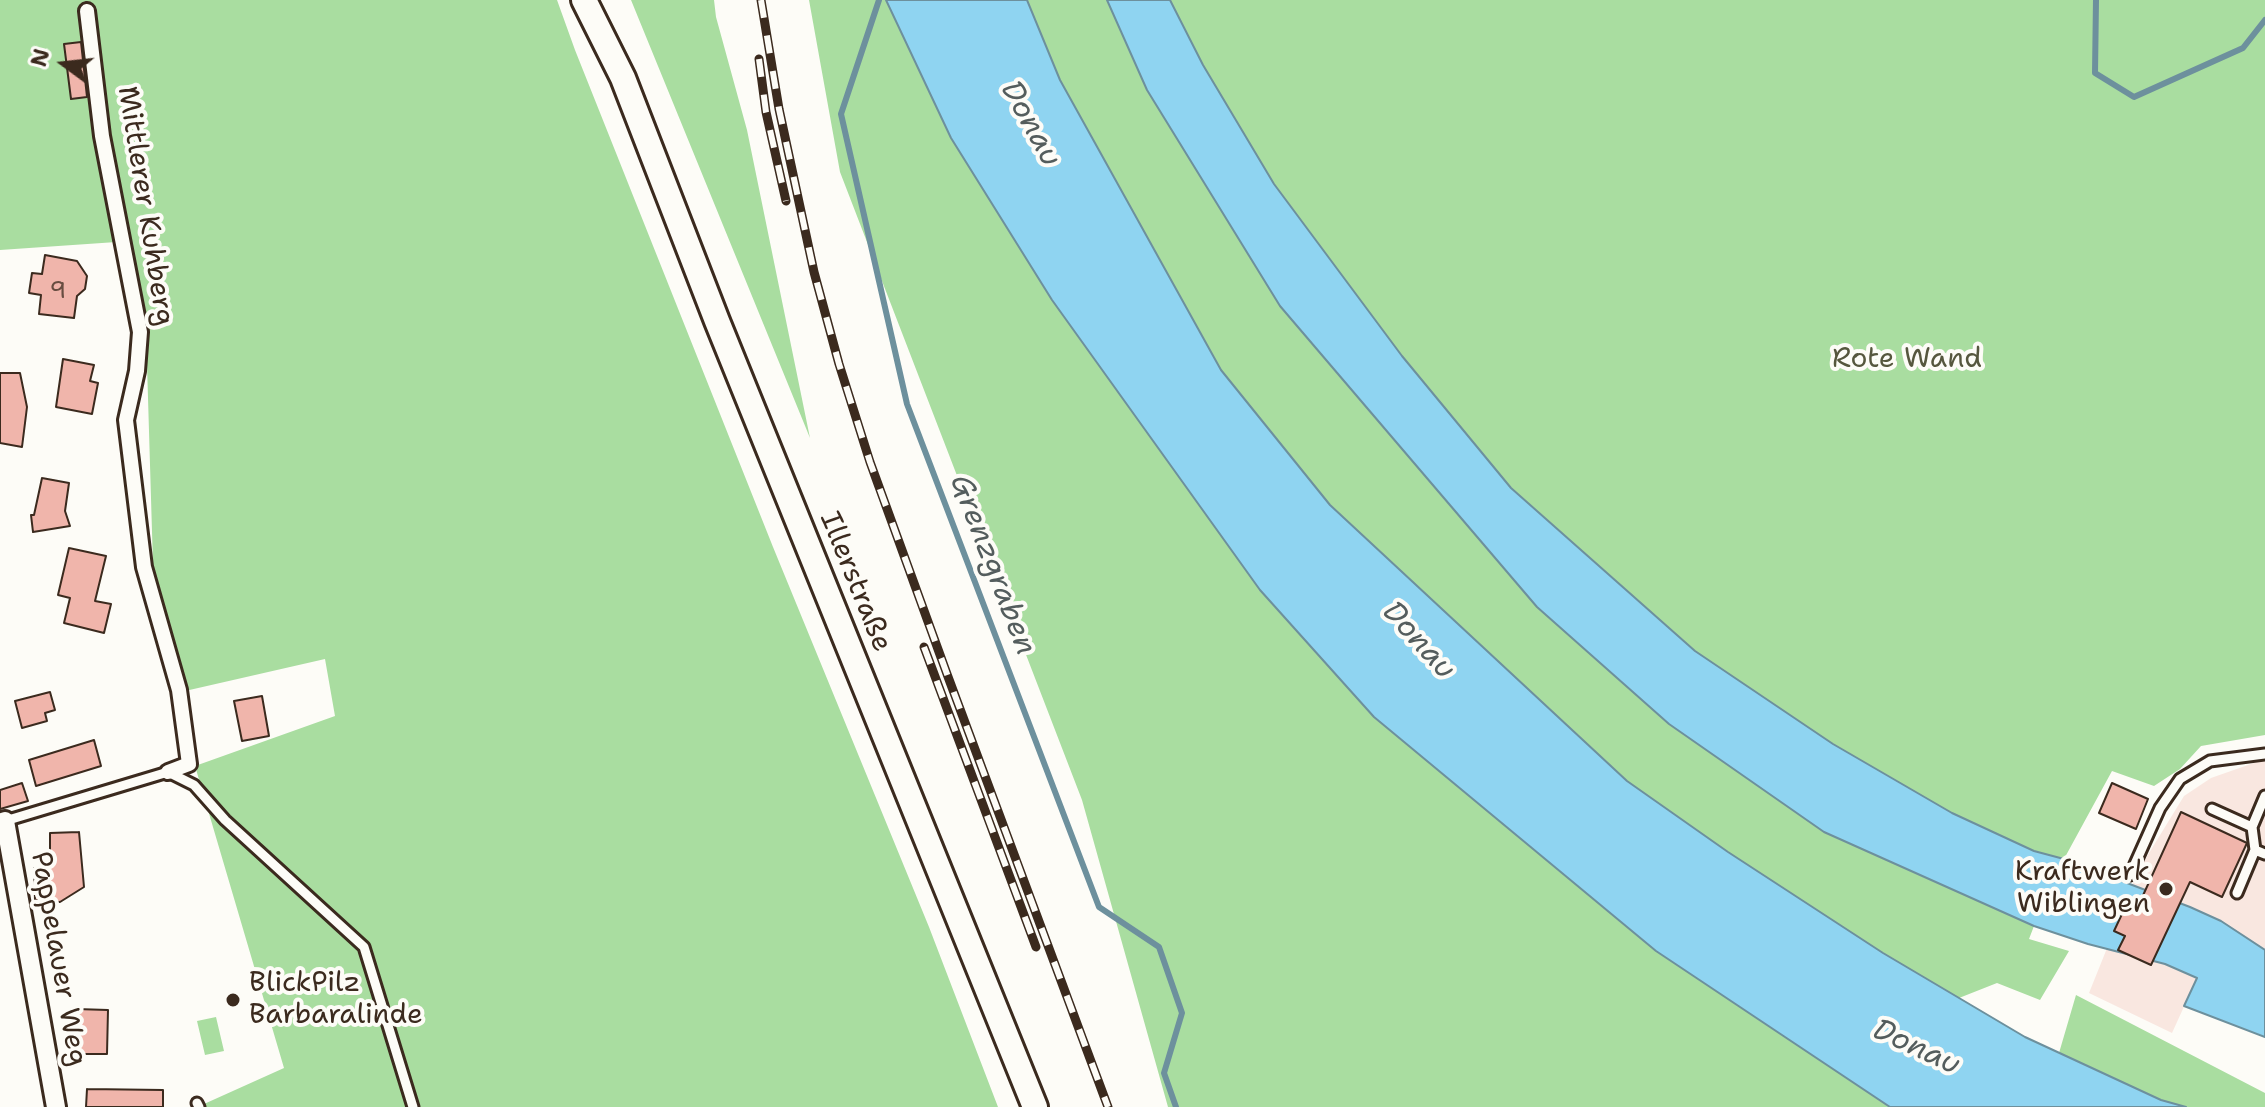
<!DOCTYPE html>
<meta charset="utf-8">
<style>
body{margin:0}
#map{position:relative;width:2265px;height:1107px;overflow:hidden;background:#fdfcf7;font-family:"Shantell Sans",sans-serif}
canvas{display:block}
.north{position:absolute;left:24px;top:24px;width:80px;height:80px;-webkit-text-stroke:6px #fdfcf7;paint-order:stroke;rotate:285deg;font-size:22px;font-weight:700;line-height:32px;text-align:center;color:#3b2a1e}
.north::after{content:'';display:block;margin:auto;width:28px;height:36px;background:#3b2a1e;clip-path:polygon(50% 0,100% 100%,50% 72%,0 100%)}
</style>
<div id="map">
<canvas width="2265" height="1107"></canvas>
<div class="north">N</div>
</div>
<script>
const g = document.querySelector('canvas').getContext('2d');
g.lineJoin = 'round';
function paint(path, color) {
  g.fillStyle = color;
  g.fill(path, 'evenodd');
}
function toPath(rows) {
  const path = new Path2D();
  for (const r of rows) {
    path.moveTo(r[0], r[1]);
    for (let i = 2; i < r.length; i += 2) path.lineTo(r[i], r[i + 1]);
  }
  return path;
}
function strokePath(path, color, width, dash) {
  g.strokeStyle = color;
  g.lineWidth = width;
  g.lineCap = dash ? 'butt' : 'round';
  g.setLineDash(dash || []);
  g.stroke(path);
}
function label(font, color, halo, rows, align = 'center') {
  g.font = font + ' "Shantell Sans",sans-serif';
  g.lineWidth = 8;
  g.setLineDash([]);
  g.textBaseline = 'middle';
  g.strokeStyle = halo;
  g.fillStyle = color;
  for (const [text, x, y, turn = 0] of rows) {
    g.save();
    g.translate(x, y);
    g.rotate((+turn || 0) * Math.PI / 180);
    g.textAlign = isNaN(turn) ? turn : align;
    if (halo) g.strokeText(text, 0, 0);
    g.fillText(text, 0, 0);
    g.restore();
  }
}
const built = toPath([
 [2265,759,2265,950,2221,921,2190,907,2197,978,2172,1033,2089,993,2138,871,2184,796,2211,778]
]);
const green = toPath([
 [0,0,557,0,575,50,773,547,929,927,998,1107,204,1107,204,1104,284,1068,195,766,335,716,325,659,185,691,153,565,146,331,131,241,0,250],
 [631,0,714,0,716,17,747,130,810,438],
 [809,0,886,0,951,138,1052,300,1260,590,1374,717,1656,951,1890,1107,1168,1107,1082,800,840,172],
 [1027,0,1107,0,1147,90,1537,607,1669,724,1824,831,2034,926,2029,939,2069,951,2040,1000,1997,983,1959,998,1883,953,1728,852,1627,781,1330,505,1221,370,1060,80],
 [1170,0,2265,0,2265,735,2201,746,2180,769,2154,786,2112,771,2064,859,2034,851,1952,813,1833,744,1695,651,1511,488,1402,356,1274,184,1203,65],
 [2076,995,2265,1093,2265,1107,2186,1107,2161,1100,2059,1053],
 [216,1017,224,1051,205,1055,197,1021]
]);
const water = toPath([
 [886,0,1027,0,1060,80,1221,370,1330,505,1627,781,1728,852,1883,953,2025,1037,2161,1100,2186,1107,1890,1107,1656,951,1374,717,1260,590,1052,300,951,138,886,0],
 [1107,0,1170,0,1203,65,1274,184,1402,356,1511,488,1695,651,1833,744,1952,813,2034,851,2064,859,2190,907,2221,921,2265,950,2265,1037,2184,1006,2197,978,2165,964,2088,944,2034,926,1824,832,1669,724,1537,607,1280,306,1147,90,1107,0]
]);
const stream = toPath([
 [879,0,841,114,907,404,1099,907,1159,947,1182,1013,1164,1073,1176,1107],
 [2096,0,2095,73,2134,97,2243,48,2265,20]
]);
const building = toPath([
 [81,42,87,97,71,99,64,44,81,42],
 [45,255,77,261,87,276,85,289,77,296,74,318,39,314,41,295,29,293,32,273,42,274,45,255],
 [63,359,94,365,90,381,98,383,92,414,56,407,63,359],
 [0,373,20,373,27,407,22,447,0,443,0,373],
 [42,478,69,483,65,511,70,526,33,532,31,515,34,515,42,478],
 [69,548,106,556,95,601,111,604,104,633,64,623,70,598,58,595,69,548],
 [50,692,55,710,45,713,47,721,22,728,15,701,50,692],
 [262,696,269,736,242,741,234,701,262,696],
 [94,740,101,766,36,786,29,760,94,740],
 [22,783,28,801,0,809,0,790,22,783],
 [2112,783,2148,799,2136,829,2099,813,2112,783],
 [2181,812,2247,843,2222,897,2190,882,2151,965,2118,950,2125,936,2114,931,2130,897,2140,902,2181,812],
 [79,832,84,887,60,902,35,900,34,868,50,868,50,833,79,832],
 [76,1009,108,1010,107,1054,75,1054,76,1009],
 [87,1089,163,1090,163,1107,86,1107,87,1089]
]);
const service = toPath([
 [2265,796,2252,827,2255,850,2265,854],
 [2212,809,2252,827],
 [5,821,168,772,194,785,225,820,364,947,413,1107],
 [2130,875,2160,808,2180,779,2210,761,2265,754],
 [2237,893,2255,850],
 [197,1103,199,1107]
]);
const pedestrian = toPath([
 [87,11,102,136,140,332,137,371,126,420,144,567,179,690,189,764,168,772]
]);
const minor = toPath([
 [0,823,5,821,56,1107]
]);
const secondary = toPath([
 [584,0,623,78,717,321,1035,1107]
]);
const rail = toPath([
 [761,0,779,109,814,272,839,364,870,462,947,674,1108,1107],
 [759,59,766,112,786,201],
 [924,647,1036,947]
]);
const markers = [
 [2166,889,8,"#3b2a1e"],
 [233,1000,8,"#3b2a1e"]
];
const numberNames = [
 ["9",58,292]
];
const streetNames = [
 ["Mittlerer Kuhberg",145,206,81],
 ["Illerstraße",855,582,68],
 ["Pappelauer Weg",58,959,80]
];
const parkNames = [
 ["Rote Wand",1907,360]
];
const poiNames = [
 ["Kraftwerk",2150,873],
 ["Wiblingen",2150,905],
 ["BlickPilz",249,984,"left"],
 ["Barbaralinde",249,1016,"left"]
];
const waterNames = [
 ["Donau",1030,124,61],
 ["Grenzgraben",992,565,69],
 ["Donau",1418,641,48],
 ["Donau",1916,1048,25]
];
paint(built, '#f9e7e0');
paint(green, '#a9dda0');
paint(water, '#8fd4f1');
strokePath(water, '#6d909d', 2);
strokePath(stream, '#6d909d', 6);
paint(building, '#f0b5ab');
strokePath(building, '#3b2a1e', 2);
strokePath(service, '#3b2a1e', 15);
strokePath(pedestrian, '#3b2a1e', 20);
strokePath(minor, '#3b2a1e', 24);
strokePath(secondary, '#3b2a1e', 30);
strokePath(service, '#fdfcf7', 9);
strokePath(pedestrian, '#fdfcf7', 14);
strokePath(minor, '#fdfcf7', 18);
strokePath(secondary, '#fdfcf7', 24);
strokePath(rail, '#3b2a1e', 9);
strokePath(rail, '#fdfcf7', 6, [18]);
for (const [x, y, r, color] of markers) {
  const dot = new Path2D();
  dot.arc(x, y, r, 0, 2 * Math.PI);
  g.fillStyle = color;
  g.fill(dot);
  strokePath(dot, '#fdfcf7', 3);
}
label('24px', '#684d41', null, numberNames);
label('28px', '#3b2a1e', '#fdfcf7', streetNames);
label('28px', '#56573e', '#fdfcf7', parkNames);
label('28px', '#3b2a1e', '#fdfcf7', poiNames, 'right');
label('italic 30px', '#545d5d', '#fdfcf7', waterNames);
</script>
